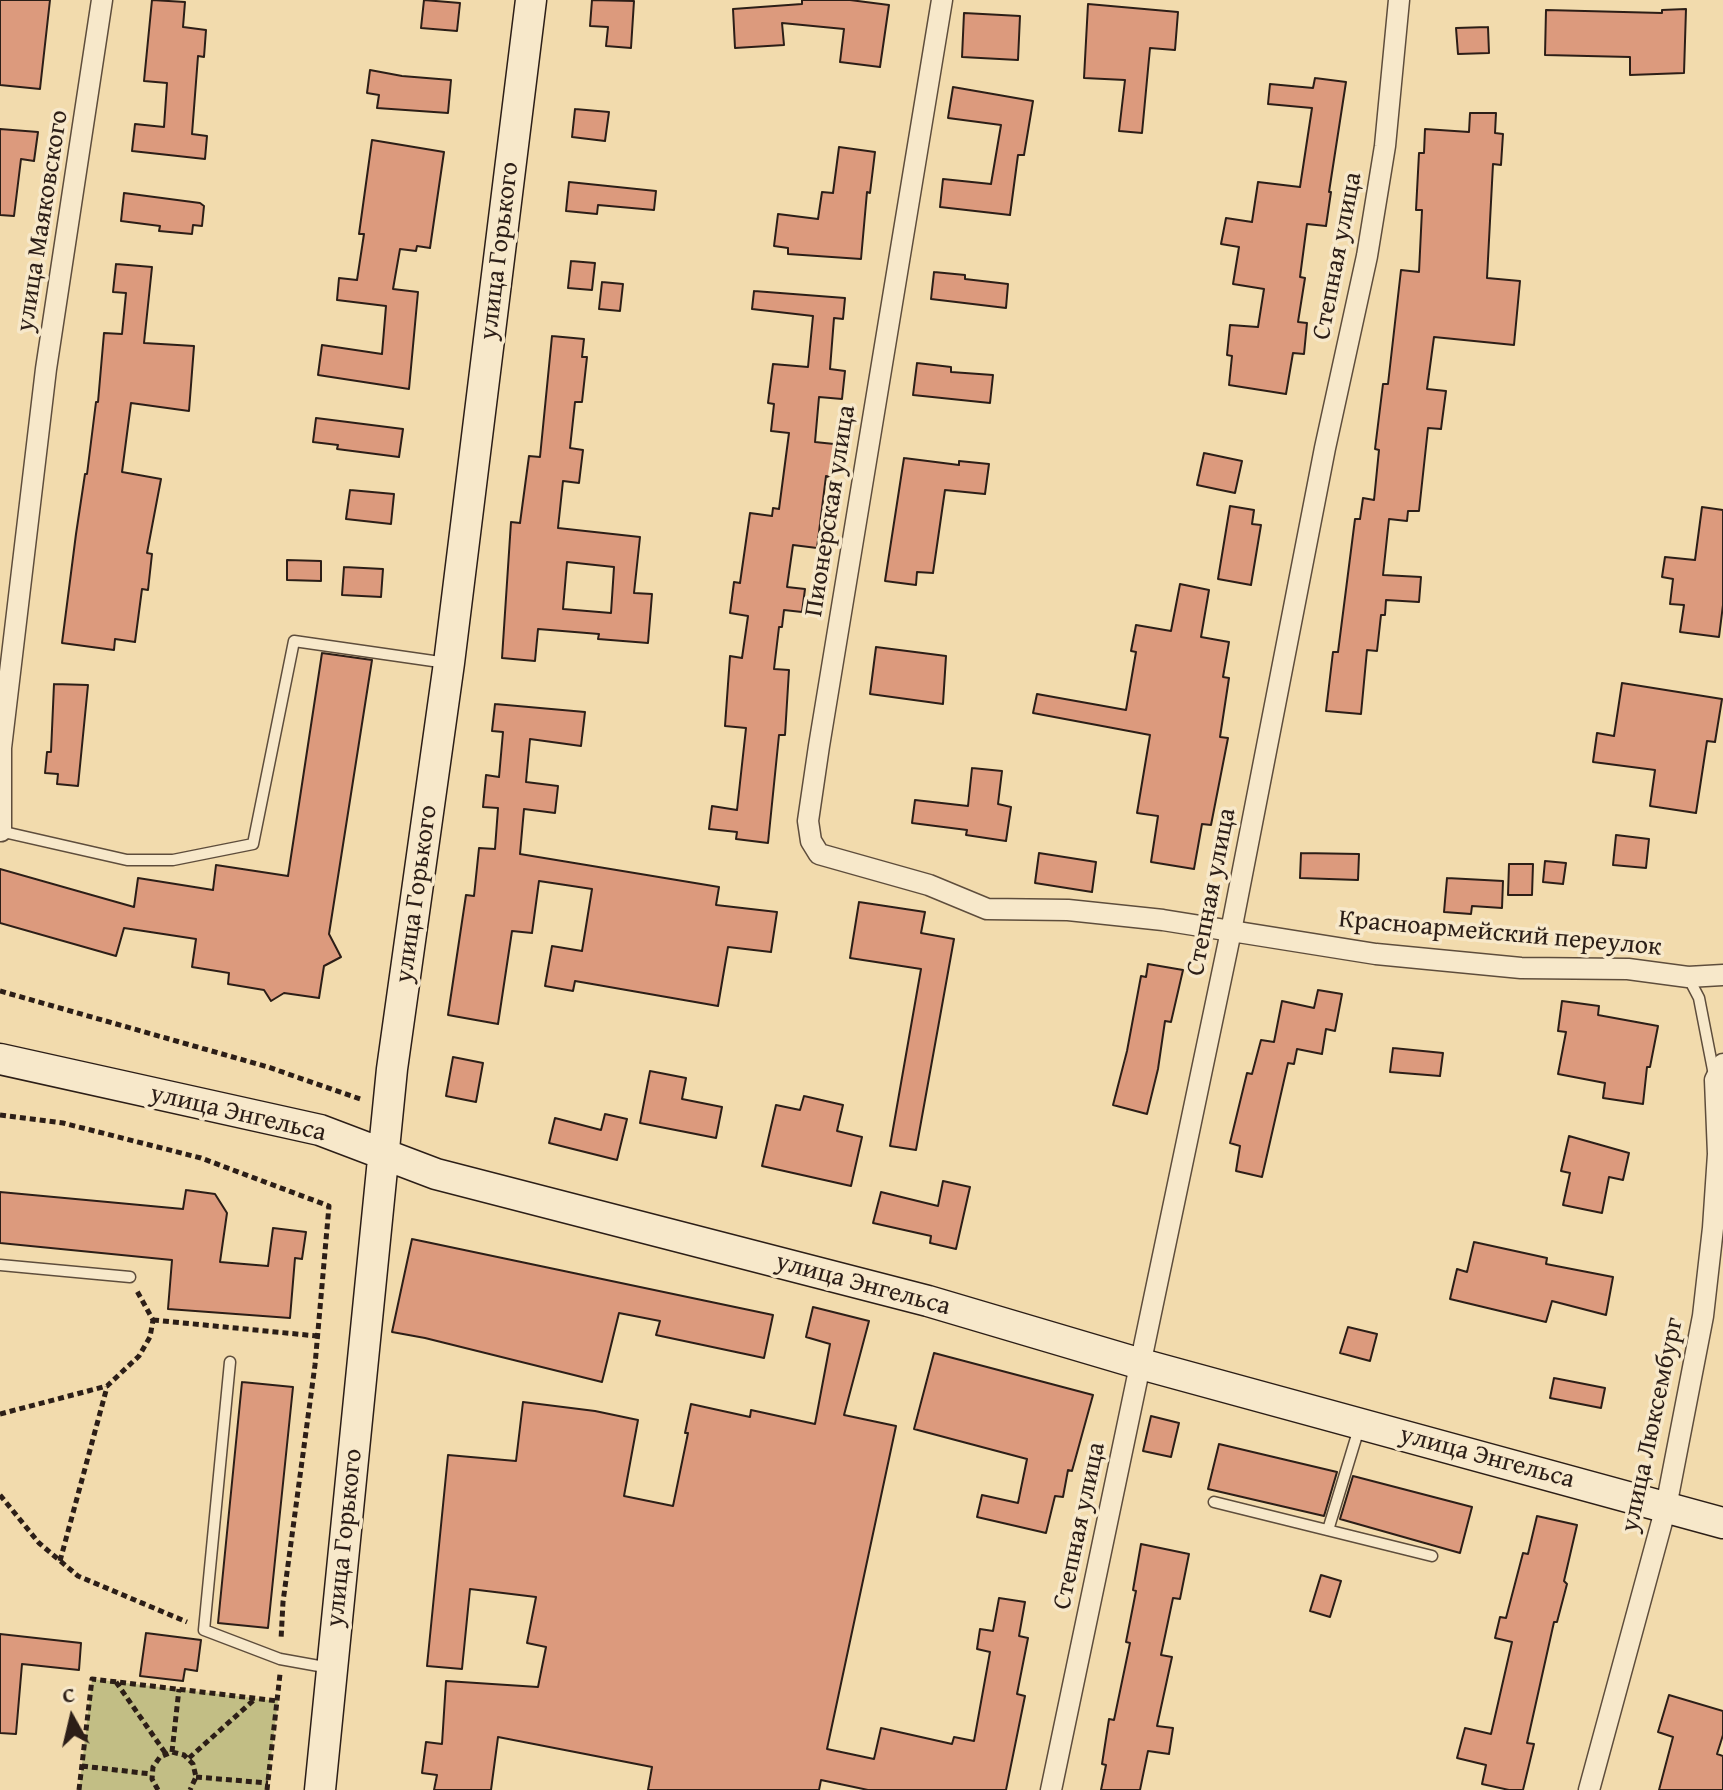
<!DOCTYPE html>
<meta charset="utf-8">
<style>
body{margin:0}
#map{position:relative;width:1723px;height:1790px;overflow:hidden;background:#f2dbad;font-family:"Gentium Book Plus",serif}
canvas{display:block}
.north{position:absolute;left:32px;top:1678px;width:80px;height:80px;-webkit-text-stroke:6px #f7e8ca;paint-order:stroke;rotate:352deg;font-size:22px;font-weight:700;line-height:32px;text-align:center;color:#2c1e17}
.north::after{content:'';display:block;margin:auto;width:28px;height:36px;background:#2c1e17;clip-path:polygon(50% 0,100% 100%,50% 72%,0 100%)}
</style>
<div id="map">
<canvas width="1723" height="1790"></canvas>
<div class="north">С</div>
</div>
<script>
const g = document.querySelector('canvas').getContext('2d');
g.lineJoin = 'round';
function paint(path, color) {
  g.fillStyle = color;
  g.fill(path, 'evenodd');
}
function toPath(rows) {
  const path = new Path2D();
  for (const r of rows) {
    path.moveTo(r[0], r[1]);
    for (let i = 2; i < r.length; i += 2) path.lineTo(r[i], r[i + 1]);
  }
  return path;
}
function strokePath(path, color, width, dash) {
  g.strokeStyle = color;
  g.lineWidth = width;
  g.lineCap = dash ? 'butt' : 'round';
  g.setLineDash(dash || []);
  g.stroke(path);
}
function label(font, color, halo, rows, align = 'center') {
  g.font = font + ' "Gentium Book Plus",serif';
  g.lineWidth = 7;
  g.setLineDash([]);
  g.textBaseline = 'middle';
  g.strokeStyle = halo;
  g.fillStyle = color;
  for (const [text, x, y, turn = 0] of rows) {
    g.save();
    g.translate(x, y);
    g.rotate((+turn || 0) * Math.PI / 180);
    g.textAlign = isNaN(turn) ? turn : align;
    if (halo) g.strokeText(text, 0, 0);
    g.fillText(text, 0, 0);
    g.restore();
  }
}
const green = toPath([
 [92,1679,278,1701,267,1790,79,1790]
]);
const building = toPath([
 [0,0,50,0,40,89,0,85,0,0],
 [152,0,185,2,183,27,206,30,204,57,198,56,192,134,207,136,205,159,132,151,135,124,164,127,167,83,144,81,152,0],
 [424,0,460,3,457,31,421,28,424,0],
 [592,0,634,1,631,48,606,46,608,27,590,26,592,0],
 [802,0,850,0,889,5,880,67,840,62,844,29,782,23,784,45,735,48,733,9,802,4,802,0],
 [1088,4,1178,12,1175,50,1150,48,1142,133,1119,131,1125,80,1084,78,1088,4],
 [1686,9,1684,73,1630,75,1630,57,1545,55,1546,10,1662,13,1662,10,1686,9],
 [964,13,1020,16,1018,60,962,57,964,13],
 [1488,27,1489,53,1458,54,1456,28,1488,27],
 [370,70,402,76,451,80,448,113,377,108,379,95,367,93,370,70],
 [1315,78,1346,82,1329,192,1331,192,1326,226,1307,224,1300,277,1305,278,1298,322,1307,323,1304,354,1293,353,1286,394,1229,385,1232,356,1227,355,1230,325,1258,327,1264,289,1233,284,1239,247,1221,244,1226,218,1252,222,1258,182,1300,187,1312,108,1268,104,1270,84,1313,88,1315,78],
 [953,87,1033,101,1024,155,1018,155,1010,215,940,207,943,179,991,184,1001,125,948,118,953,87],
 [575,109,609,112,605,141,572,137,575,109],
 [1470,113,1496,113,1495,133,1503,134,1501,165,1493,164,1487,278,1520,281,1514,345,1434,337,1427,389,1446,391,1441,429,1428,428,1419,511,1408,511,1407,521,1389,519,1383,575,1421,577,1419,602,1386,600,1385,615,1381,615,1377,651,1367,650,1361,714,1326,711,1333,652,1338,652,1355,519,1360,519,1363,498,1374,500,1379,450,1375,449,1383,384,1388,384,1401,270,1419,272,1422,210,1416,210,1419,153,1424,153,1425,129,1469,132,1470,113],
 [0,129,38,132,34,161,21,159,14,216,0,215,0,129],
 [372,140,444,152,430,248,417,246,416,251,400,249,393,289,418,292,409,389,318,375,322,345,382,354,386,306,337,300,339,278,357,280,364,234,359,234,372,140],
 [839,147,875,152,870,193,867,192,861,259,788,254,788,248,774,246,778,214,818,219,822,192,833,193,839,147],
 [569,182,656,191,654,210,598,205,597,214,566,211,569,182],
 [124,193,200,203,204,206,202,226,193,225,192,234,159,231,160,226,121,221,124,193],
 [571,261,595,263,592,290,568,288,571,261],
 [116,264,152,267,144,343,194,346,189,411,131,403,122,472,161,479,147,553,152,554,148,590,142,589,135,642,115,639,114,650,62,643,76,534,85,474,87,474,96,402,98,402,104,333,122,334,126,293,113,292,116,264],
 [934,272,965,275,965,279,1008,284,1006,308,931,299,934,272],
 [602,282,623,284,620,311,599,309,602,282],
 [754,291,845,298,843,319,834,318,830,369,845,371,842,399,819,397,815,442,834,444,830,477,826,476,817,548,793,545,787,587,805,589,802,612,784,610,782,627,779,627,774,669,789,670,785,735,779,735,768,843,736,839,737,832,709,829,712,806,737,810,746,728,725,726,730,656,742,658,748,616,730,613,734,582,740,583,750,513,772,516,773,508,779,509,789,433,771,431,774,404,768,403,773,364,808,367,813,316,752,309,754,291],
 [552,336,584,339,582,357,587,357,582,402,575,402,570,448,583,450,579,483,563,481,558,528,640,537,634,593,652,594,648,643,598,639,599,634,538,629,535,661,502,658,511,522,520,523,529,456,540,457,552,336],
 [567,562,614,567,611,613,563,609,567,562],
 [917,363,951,367,951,372,993,375,990,403,913,395,917,363],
 [316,418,403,429,399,457,337,449,338,445,313,442,316,418],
 [1204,453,1242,461,1235,493,1197,485,1204,453],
 [904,458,959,465,959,461,989,464,985,494,945,490,933,573,917,572,916,585,885,581,904,458],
 [350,490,394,494,391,524,346,519,350,490],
 [1230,506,1254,510,1252,524,1261,525,1251,585,1218,579,1230,506],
 [1702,507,1723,510,1723,605,1719,637,1680,632,1684,605,1670,604,1673,579,1662,577,1665,557,1695,560,1702,507],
 [287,560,321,561,321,581,287,580,287,560],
 [344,567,383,569,381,597,342,595,344,567],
 [1180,584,1209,590,1201,637,1229,642,1223,677,1229,678,1220,737,1228,738,1211,825,1202,824,1194,869,1151,862,1158,816,1137,813,1150,735,1033,713,1037,694,1126,710,1136,652,1131,651,1136,625,1171,631,1180,584],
 [876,647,946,656,943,704,870,694,876,647],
 [322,653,372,660,329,934,341,957,324,966,319,998,284,993,271,1001,264,990,228,984,229,973,192,967,196,939,124,928,116,956,0,923,0,869,134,907,138,878,213,890,216,865,288,876,322,653],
 [1622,683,1722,699,1715,742,1707,741,1696,813,1650,806,1655,770,1593,762,1597,733,1614,736,1622,683],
 [54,684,88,685,78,786,57,784,58,774,45,773,47,752,51,752,54,684],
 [495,704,585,712,581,746,530,739,526,782,558,786,555,813,524,809,520,854,719,887,716,905,777,912,771,952,728,947,718,1006,575,981,573,991,545,986,552,946,582,951,592,889,539,881,532,933,512,931,498,1024,448,1015,466,895,474,896,479,848,495,849,498,808,483,807,486,775,499,777,503,732,492,731,495,704],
 [972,768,1002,771,998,804,1011,807,1006,841,966,835,967,830,912,823,915,800,968,806,972,768],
 [1616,835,1649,839,1646,868,1613,865,1616,835],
 [1039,853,1096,862,1092,892,1035,883,1039,853],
 [1301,853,1359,854,1358,880,1300,878,1301,853],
 [1545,861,1566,863,1563,884,1543,882,1545,861],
 [1509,864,1533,864,1532,895,1508,895,1509,864],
 [1447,878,1503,881,1502,908,1472,906,1471,914,1444,912,1447,878],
 [859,902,925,912,921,933,954,939,916,1150,890,1146,921,969,850,958,859,902],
 [1148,964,1183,970,1171,1022,1165,1021,1158,1069,1147,1114,1113,1105,1127,1051,1141,976,1146,977,1148,964],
 [1318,990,1342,994,1335,1031,1326,1029,1322,1054,1297,1049,1294,1064,1288,1063,1262,1177,1236,1171,1240,1146,1230,1143,1247,1073,1252,1074,1261,1040,1274,1042,1282,1001,1314,1008,1318,990],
 [1562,1001,1599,1006,1598,1015,1658,1026,1650,1067,1647,1067,1643,1104,1603,1098,1605,1083,1558,1074,1566,1032,1558,1031,1562,1001],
 [1393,1048,1443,1053,1440,1076,1390,1072,1393,1048],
 [453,1057,483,1063,476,1102,446,1096,453,1057],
 [650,1071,686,1078,682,1099,722,1107,716,1138,640,1123,650,1071],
 [804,1096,843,1105,837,1131,862,1137,851,1186,762,1166,776,1105,800,1110,804,1096],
 [605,1114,627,1119,617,1160,549,1143,555,1118,601,1130,605,1114],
 [1569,1136,1629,1153,1623,1180,1609,1177,1602,1213,1563,1205,1570,1173,1561,1171,1569,1136],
 [943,1181,970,1187,956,1249,930,1243,931,1236,873,1223,881,1192,938,1206,943,1181],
 [186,1190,215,1194,227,1213,220,1262,268,1266,273,1228,306,1232,302,1259,295,1258,290,1318,168,1309,172,1260,0,1243,0,1192,183,1209,186,1190],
 [412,1239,773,1315,764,1358,656,1335,660,1321,619,1313,602,1382,425,1338,392,1332,412,1239],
 [1474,1242,1547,1258,1546,1264,1613,1277,1606,1315,1552,1301,1546,1322,1450,1299,1457,1269,1467,1272,1474,1242],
 [813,1307,869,1321,844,1415,896,1426,827,1749,874,1759,881,1728,952,1744,954,1737,974,1741,990,1652,977,1649,980,1629,993,1631,999,1598,1025,1602,1019,1636,1028,1638,1017,1694,1025,1696,1006,1790,868,1790,821,1780,819,1790,648,1790,652,1767,498,1737,491,1790,434,1790,437,1775,422,1773,426,1742,442,1744,446,1681,538,1687,546,1647,527,1643,536,1597,470,1589,462,1669,427,1666,448,1455,516,1461,523,1402,595,1411,638,1420,624,1496,673,1506,688,1433,685,1433,691,1404,750,1417,751,1410,815,1424,830,1344,806,1337,813,1307],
 [1348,1327,1377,1334,1370,1361,1340,1353,1348,1327],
 [934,1353,1093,1395,1072,1471,1068,1470,1063,1497,1055,1496,1046,1533,977,1517,982,1495,1018,1503,1027,1459,914,1429,934,1353],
 [1554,1378,1605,1388,1601,1408,1550,1398,1554,1378],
 [242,1382,293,1387,268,1628,218,1623,242,1382],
 [1151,1416,1179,1423,1171,1457,1143,1451,1151,1416],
 [1219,1444,1337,1472,1324,1516,1208,1489,1219,1444],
 [1353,1476,1472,1507,1460,1553,1340,1519,1353,1476],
 [1537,1516,1577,1525,1564,1581,1567,1584,1557,1622,1554,1622,1527,1743,1534,1744,1523,1790,1509,1790,1482,1784,1486,1765,1457,1758,1465,1728,1491,1734,1512,1642,1495,1638,1500,1617,1506,1618,1523,1553,1528,1554,1537,1516],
 [1141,1544,1189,1554,1180,1599,1173,1598,1161,1655,1172,1657,1157,1726,1173,1728,1169,1754,1148,1751,1140,1790,1101,1790,1106,1765,1102,1764,1109,1719,1114,1720,1130,1643,1126,1642,1136,1591,1133,1590,1141,1544],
 [1321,1575,1341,1581,1330,1617,1310,1611,1321,1575],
 [146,1633,201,1640,197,1671,185,1669,183,1681,140,1676,146,1633],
 [0,1634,81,1643,79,1670,22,1664,16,1734,0,1733,0,1634],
 [1669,1695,1723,1711,1723,1735,1717,1754,1723,1756,1723,1790,1659,1790,1673,1737,1658,1732,1669,1695]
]);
const path = toPath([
 [0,991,268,1067,363,1100],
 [0,1115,63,1123,201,1158,329,1206,315,1365,283,1602,281,1640],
 [153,1320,317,1336],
 [0,1414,107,1386,139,1356,150,1337,153,1320,137,1291],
 [0,1495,39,1543,78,1576,187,1622],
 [60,1561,107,1387],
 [116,1682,166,1754],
 [172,1752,179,1689],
 [189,1758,255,1699],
 [82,1766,151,1774],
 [196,1777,268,1783],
 [79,1790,92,1679,278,1701],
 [158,1790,152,1779,153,1767,160,1757,172,1752,184,1755,193,1764,196,1777,190,1790],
 [267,1790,280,1674]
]);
const lane = toPath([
 [0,831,127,860,173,860,253,844,294,641,447,663],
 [1688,977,1699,998,1714,1075],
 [0,1265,130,1277],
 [230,1362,204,1630,280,1659,330,1668],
 [1214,1502,1432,1556],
 [1328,1530,1360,1425]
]);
const street = toPath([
 [942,0,819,746,808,821,811,841,819,854,929,885,987,909,1068,910,1163,920,1376,954,1521,968,1628,969,1688,977,1723,975],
 [1,831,1,748,46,369,102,0],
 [1051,1790,1231,931,1325,448,1367,256,1385,146,1399,0],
 [1589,1790,1666,1507,1703,1316,1713,1228,1718,1154,1715,1080,1723,1064]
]);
const secondary = toPath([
 [0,1059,320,1130,436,1174,928,1301,1141,1364,1723,1523],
 [320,1790,392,1069,449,663,531,0]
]);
const streetNames = [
 ["улица Маяковского",43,221,-81],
 ["улица Горького",500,251,-83],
 ["Степная улица",1338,256,-79],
 ["Пионерская улица",831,511,-81],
 ["Степная улица",1212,892,-79],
 ["улица Горького",417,894,-82],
 ["Красноармейский переулок",1500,934,5],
 ["улица Энгельса",238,1114,13],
 ["улица Энгельса",863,1285,15],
 ["улица Люксембург",1653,1425,-78],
 ["улица Энгельса",1487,1458,15],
 ["Степная улица",1080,1526,-78],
 ["улица Горького",345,1538,-84]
];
paint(green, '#c2be85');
paint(building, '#dc9a7d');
strokePath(building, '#2c1e17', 2);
strokePath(lane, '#5e4d3c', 13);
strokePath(street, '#5e4d3c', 23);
strokePath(secondary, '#2c1e17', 33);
strokePath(path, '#2c1e17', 5, [6, 4]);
strokePath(lane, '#f7e8ca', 10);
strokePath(street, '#f7e8ca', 20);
strokePath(secondary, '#f7e8ca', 30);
label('26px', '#2c1e17', '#f7e8ca', streetNames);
</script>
